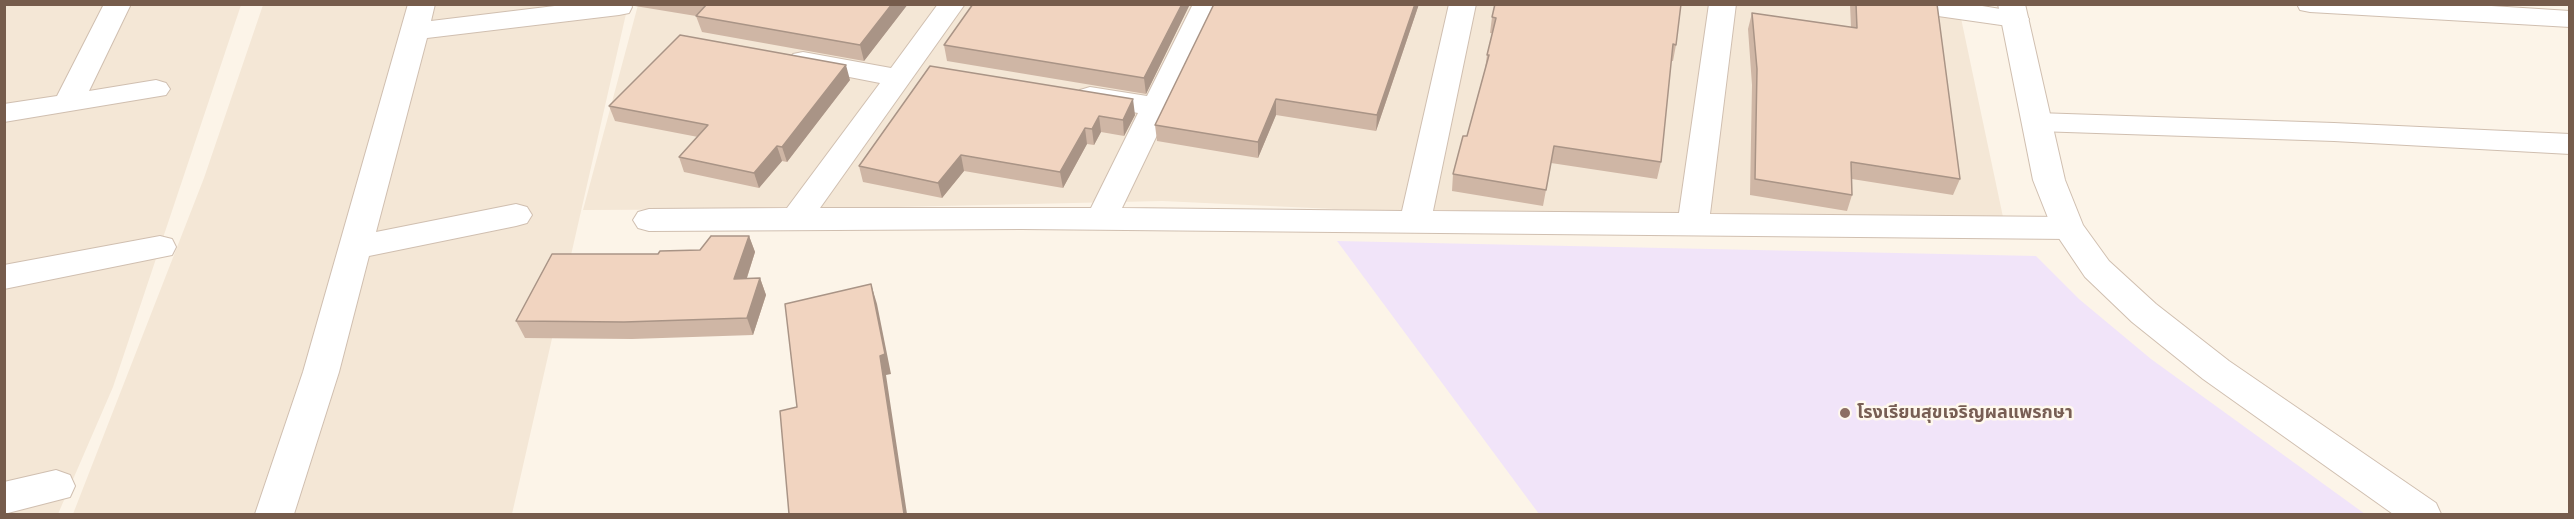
<!DOCTYPE html>
<meta charset="utf-8">
<style>
body{margin:0}
#map{position:relative;width:2574px;height:519px;overflow:hidden;background:#fcf4e8;font-family:Signika,sans-serif}
canvas{display:block}
.frame{position:absolute;inset:0;border:6px solid #765c4c;pointer-events:none}
</style>
<div id="map">
<canvas width="2574" height="519"></canvas>
<div class="frame"></div>
</div>
<script>
const g = document.querySelector('canvas').getContext('2d');
g.lineJoin = 'round';
function paint(path, color) {
  g.fillStyle = color;
  g.fill(path, 'evenodd');
}
function toPath(rows) {
  const path = new Path2D();
  for (const r of rows) {
    path.moveTo(r[0], r[1]);
    for (let i = 2; i < r.length; i += 2) path.lineTo(r[i], r[i + 1]);
  }
  return path;
}
function strokePath(path, color, width, dash) {
  g.strokeStyle = color;
  g.lineWidth = width;
  g.lineCap = dash ? 'butt' : 'round';
  g.setLineDash(dash || []);
  g.stroke(path);
}
function label(font, color, halo, rows, align = 'center') {
  g.font = font + ' Signika,"Noto Sans Thai",sans-serif';
  g.lineWidth = 5;
  g.setLineDash([]);
  g.textBaseline = 'middle';
  g.strokeStyle = halo;
  g.fillStyle = color;
  for (const [text, x, y, turn = 0] of rows) {
    g.save();
    g.translate(x, y);
    g.rotate((+turn || 0) * Math.PI / 180);
    g.textAlign = isNaN(turn) ? turn : align;
    if (halo) g.strokeText(text, 0, 0);
    g.fillText(text, 0, 0);
    g.restore();
  }
}
const residential = toPath([
 [1958,4,2003,217,1442,214,1162,201,808,209,583,210,638,5],
 [4,5,241,5,113,387,58,514,5,514],
 [263,5,628,5,512,514,73,514,204,178]
]);
const education = toPath([
 [1337,241,2036,256,2079,299,2151,359,2365,514,1539,514]
]);
const minor = toPath([
 [104,4,131,4,89,91,156,80,166,83,170,89,166,95,4,122,4,104,57,96,104,4],
 [408,4,435,4,431,21,571,4,631,4,632,7,629,13,619,15,427,38,376,232,516,204,527,207,532,215,527,223,516,226,369,256,339,372,294,514,255,514,303,372,408,4],
 [938,4,965,4,820,208,1091,208,1138,113,1080,102,1075,96,1080,90,1090,87,1147,96,1193,4,1220,4,1122,208,1402,211,1449,4,1476,4,1433,211,1679,213,1709,4,1736,4,1710,214,2068,217,2079,220,2084,228,2079,236,2068,239,1021,229,649,231,638,228,633,220,638,212,649,209,787,208,880,83,793,66,789,60,793,54,803,52,891,68,938,4],
 [1897,4,1970,4,2025,13,2029,19,2025,25,2015,27,1910,12,1900,10,1897,4],
 [2297,4,2460,4,2570,11,2570,27,2310,12,2300,10,2297,4],
 [2037,113,2334,123,2570,134,2570,154,2334,141,2037,131,2026,129,2022,122,2026,115,2037,113],
 [160,236,172,239,176,247,172,255,4,289,4,265,160,236],
 [56,470,70,475,75,486,70,497,4,514,4,482,56,470]
]);
const tertiary = toPath([
 [1998,4,2025,4,2065,180,2083,225,2109,261,2156,304,2229,361,2436,503,2441,514,2393,514,2203,379,2132,322,2085,277,2052,228,2033,180,1998,4]
]);
const wall = toPath([
 [635,4,908,4,864,61,702,32,696,16,635,6],
 [1190,4,1146,94,947,61,944,45],
 [1419,4,1376,131,1276,115,1258,158,1157,141,1155,125],
 [1850,4,1937,4,1960,179,1953,195,1852,179,1852,195,1847,211,1750,195,1752,85,1748,29,1752,13,1851,27],
 [1492,17,1676,45,1673,61,1671,61,1661,162,1657,179,1551,163,1543,206,1452,191,1453,174,1467,136,1485,69,1487,55,1492,33,1490,33],
 [930,66,1135,115,1124,136,1101,132,1094,145,1087,144,1063,188,964,171,942,198,863,182,859,166],
 [850,80,787,162,782,161,759,188,684,172,679,157,698,137,615,121,609,106],
 [749,236,755,252,747,278,760,278,766,295,753,335,632,339,525,338,516,321,658,254,700,250]
]);
const shadedWall = toPath([
 [892,4,908,4,864,61,860,45],
 [1182,4,1190,4,1146,94,1144,78],
 [1415,4,1419,4,1376,131,1377,115],
 [846,65,850,80,787,162,782,147],
 [1133,99,1135,115,1124,136,1123,120],
 [1276,99,1276,115,1258,158,1258,142],
 [1099,116,1101,132,1094,145,1092,129],
 [1085,128,1087,144,1063,188,1060,172],
 [777,146,782,161,759,188,754,173],
 [961,155,964,171,942,198,938,183],
 [749,236,755,252,741,296,734,279],
 [760,278,766,295,753,335,747,318],
 [871,284,877,304,891,374,886,375,907,514,904,514,880,356]
]);
const building = toPath([
 [707,4,892,4,860,45,696,16,707,4],
 [973,4,1182,4,1144,78,944,45,973,4],
 [1214,4,1415,4,1377,115,1276,99,1258,142,1155,125,1214,4],
 [1495,4,1681,4,1676,45,1673,44,1661,162,1554,146,1546,190,1453,174,1463,136,1467,136,1489,55,1487,55,1496,18,1492,17,1495,4],
 [1856,4,1937,4,1960,179,1851,162,1852,195,1755,179,1757,69,1752,13,1857,28,1856,4],
 [680,35,846,65,782,147,777,146,754,173,679,157,708,125,609,106,680,35],
 [930,66,1133,99,1123,120,1099,116,1092,129,1085,128,1060,172,961,155,938,183,859,166,930,66],
 [711,236,749,236,734,279,760,278,747,318,624,322,516,321,552,254,658,254,660,251,700,250,711,236],
 [871,284,885,354,880,356,904,514,789,514,780,411,797,407,785,304,871,284]
]);
const markers = [
 [1845,413,6,"#8d6e63"]
];
const educationNames = [
 ["โรงเรียนสุขเจริญผลแพรกษา",1857,413]
];
paint(residential, '#f4e7d6');
paint(education, '#f1e4f9');
strokePath(minor, '#d0bfb0', 2);
strokePath(tertiary, '#d0bfb0', 2);
paint(minor, '#fff');
paint(tertiary, '#fff');
paint(wall, '#cfb6a5');
paint(shadedWall, '#a99486');
paint(building, '#f1d4c0');
strokePath(building, '#a99486', 1.5);
for (const [x, y, r, color] of markers) {
  const dot = new Path2D();
  dot.arc(x, y, r, 0, 2 * Math.PI);
  g.fillStyle = color;
  g.fill(dot);
  strokePath(dot, '#fff8ee', 2);
}
label('bold 18px', '#785e54', '#fff8ee', educationNames, 'left');
</script>
